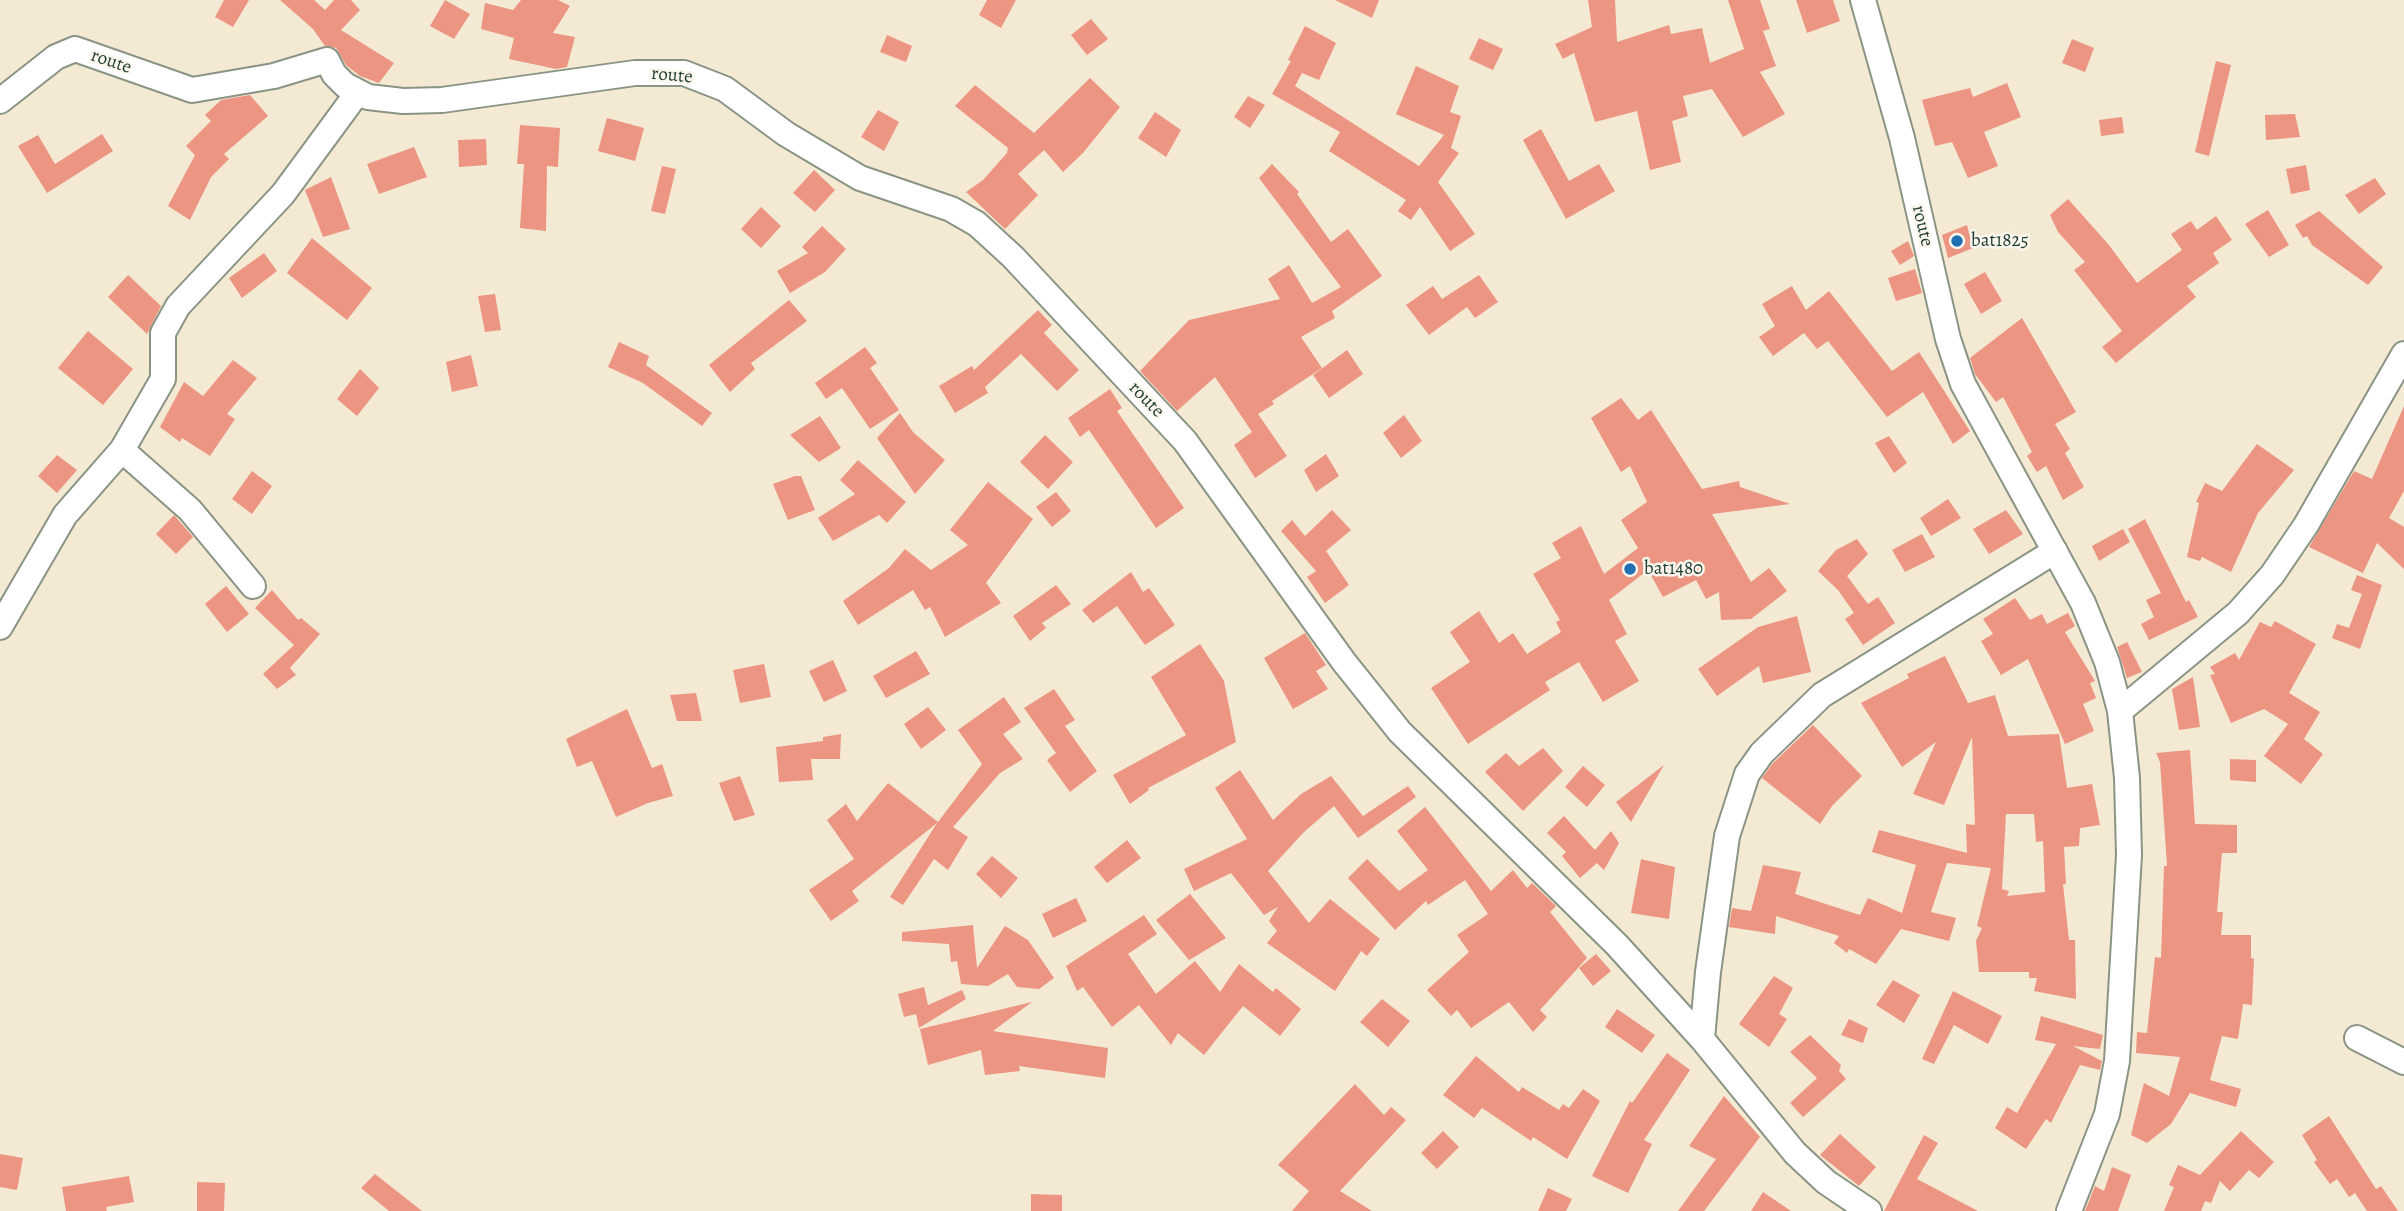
<!DOCTYPE html>
<style>
body{margin:0}
canvas{display:block;background:#f4ead4}
</style>
<canvas width="2404" height="1211"></canvas>
<script>
const g = document.querySelector('canvas').getContext('2d');
g.lineJoin = 'round';
function paint(path, color) {
  g.fillStyle = color;
  g.fill(path, 'evenodd');
}
function toPath(rows) {
  const path = new Path2D();
  for (const r of rows) {
    path.moveTo(r[0], r[1]);
    for (let i = 2; i < r.length; i += 2) path.lineTo(r[i], r[i + 1]);
  }
  return path;
}
function strokePath(path, color, width, dash) {
  g.strokeStyle = color;
  g.lineWidth = width;
  g.lineCap = dash ? 'butt' : 'round';
  g.setLineDash(dash || []);
  g.stroke(path);
}
function label(font, color, halo, rows, align = 'center') {
  g.font = font + ' Alegreya,serif';
  g.lineWidth = 5;
  g.setLineDash([]);
  g.textBaseline = 'middle';
  g.strokeStyle = halo;
  g.fillStyle = color;
  for (const [text, x, y, turn = 0] of rows) {
    g.save();
    g.translate(x, y);
    g.rotate((+turn || 0) * Math.PI / 180);
    g.textAlign = isNaN(turn) ? turn : align;
    if (halo) g.strokeText(text, 0, 0);
    g.fillText(text, 0, 0);
    g.restore();
  }
}
const building = toPath([
 [224,0,249,0,233,27,215,17],
 [280,0,314,0,325,10,334,0,351,0,360,10,341,30,394,63,379,83,360,76,346,65,336,48,325,46,313,29],
 [445,0,470,14,454,39,430,26],
 [521,0,558,0,570,6,553,33,575,37,567,67,556,69,509,59,514,38,481,29,485,3,513,10],
 [987,0,1016,0,1001,28,979,15],
 [1335,0,1379,0,1372,18],
 [1588,0,1615,0,1617,42,1669,25,1671,34,1702,28,1710,63,1744,49,1728,0,1760,0,1770,29,1763,31,1776,66,1760,72,1785,114,1743,137,1712,89,1683,96,1688,116,1672,121,1681,162,1650,170,1637,111,1595,122,1574,53,1563,59,1555,44,1592,27],
 [1796,0,1833,0,1840,21,1807,33],
 [1091,19,1108,39,1087,55,1071,35],
 [1305,26,1336,43,1319,80,1302,73,1295,86,1419,166,1444,135,1396,114,1416,66,1459,86,1450,112,1461,116,1451,148,1459,153,1438,182,1475,234,1450,251,1420,207,1411,220,1398,211,1406,200,1329,151,1340,132,1272,94,1291,61,1288,60],
 [887,35,912,46,906,62,880,52],
 [1479,38,1503,49,1493,70,1469,59],
 [2072,39,2094,48,2085,72,2062,63],
 [2216,61,2231,65,2209,156,2195,152],
 [1090,78,1120,107,1083,153,1063,172,1044,150,1018,174,1038,195,1005,229,966,192,983,180,1007,153,1008,148,955,106,975,85,1034,133],
 [2007,83,2021,117,1984,132,1998,166,1968,178,1952,142,1935,146,1922,100,1970,88,1973,97],
 [250,95,268,116,224,154,229,159,211,177,190,220,168,206,195,155,186,146,211,121,205,115,221,100],
 [1248,96,1265,105,1250,128,1234,117],
 [878,110,899,122,884,151,861,137],
 [1155,112,1181,130,1166,157,1138,138],
 [2295,114,2300,137,2266,140,2265,115],
 [2122,117,2124,133,2101,136,2099,120],
 [607,118,644,128,635,161,598,151],
 [520,125,560,128,558,167,547,166,546,231,520,228,524,164,517,164],
 [1541,129,1569,181,1599,164,1615,191,1566,219,1523,140],
 [102,134,113,151,47,193,18,146,38,135,55,164],
 [486,139,487,165,459,167,458,140],
 [414,147,427,177,379,194,367,164],
 [1272,164,1299,192,1297,194,1331,242,1348,229,1382,276,1332,311,1335,318,1301,337,1322,368,1272,401,1274,404,1258,414,1287,456,1255,478,1234,445,1252,432,1215,377,1177,411,1140,371,1189,320,1280,299,1268,279,1289,265,1312,303,1341,287,1259,178],
 [2306,165,2310,190,2291,194,2286,169],
 [662,166,676,169,665,214,651,211],
 [814,170,835,190,815,212,793,193],
 [331,177,350,229,323,237,305,190],
 [2375,178,2386,194,2359,214,2345,195],
 [2068,199,2109,245,2137,283,2182,250,2171,234,2191,221,2197,230,2216,216,2232,240,2213,253,2219,263,2187,286,2196,297,2116,363,2102,347,2122,331,2074,270,2085,262,2058,232,2050,215],
 [761,207,781,226,761,248,741,229],
 [2268,210,2289,245,2269,257,2245,224],
 [2319,211,2383,267,2368,285,2312,245,2307,236,2303,238,2295,225],
 [1967,225,1973,248,1948,258,1942,235],
 [822,226,846,249,825,272,790,293,777,271,808,253,802,247],
 [312,238,372,288,347,320,287,273],
 [1908,241,1914,256,1900,265,1891,251],
 [264,253,277,271,242,298,229,278],
 [1915,269,1922,293,1896,301,1888,278],
 [1985,272,2002,301,1981,314,1964,284],
 [128,275,161,306,147,334,108,297],
 [1479,275,1498,302,1475,318,1467,307,1429,335,1406,305,1433,286,1442,299],
 [1792,286,1806,310,1829,291,1892,371,1919,352,1970,431,1953,444,1923,392,1887,417,1828,341,1817,349,1804,333,1773,356,1759,337,1775,326,1762,304],
 [495,294,501,330,485,332,478,296],
 [789,300,807,321,751,363,755,369,730,392,709,365],
 [1038,310,1052,325,1044,333,1079,370,1057,391,1021,354,985,387,988,393,955,413,939,386,972,366,974,370],
 [2022,318,2076,412,2055,424,2070,449,2065,453,2084,487,2063,500,2046,466,2037,472,2027,456,2032,452,2003,397,1996,402,1975,374,1970,358],
 [88,331,133,369,103,405,58,368],
 [619,342,649,356,646,365,712,413,702,426,643,383,608,367],
 [865,347,877,363,870,368,899,410,870,429,842,388,826,399,815,383],
 [1347,350,1363,374,1329,398,1313,375],
 [471,355,478,386,452,392,446,362],
 [233,360,257,378,227,414,235,419,210,456,182,438,180,442,160,427,184,382,203,396],
 [360,369,379,388,357,416,337,399],
 [1110,389,1122,408,1117,411,1184,508,1156,528,1089,430,1080,437,1068,418],
 [1621,398,1638,420,1651,410,1702,489,1739,481,1740,487,1790,504,1712,514,1751,582,1769,568,1787,591,1751,619,1721,620,1719,592,1706,599,1696,580,1663,597,1648,570,1609,600,1627,634,1615,641,1639,681,1603,702,1579,662,1545,682,1550,690,1468,744,1431,688,1470,662,1450,632,1479,611,1499,643,1513,633,1527,654,1561,632,1556,622,1560,620,1533,574,1561,558,1552,543,1581,526,1604,574,1638,548,1621,520,1647,502,1630,466,1621,472,1591,418],
 [2404,406,2404,491,2389,518,2404,527,2404,569,2377,543,2363,573,2309,547,2354,471,2372,479],
 [900,413,913,432,945,460,915,494,877,438],
 [1404,415,1422,441,1401,458,1383,433],
 [820,416,841,448,819,462,790,435],
 [1045,435,1073,462,1048,489,1020,462],
 [1889,436,1907,463,1894,473,1875,443],
 [2257,444,2294,470,2258,513,2231,572,2202,557,2200,561,2187,557,2199,503,2196,502,2205,483,2222,491],
 [1326,454,1339,476,1316,492,1304,470],
 [57,455,77,470,57,493,38,476],
 [858,460,906,502,887,523,879,515,833,541,818,518,855,494,840,480],
 [252,471,272,486,252,514,232,499],
 [795,476,801,476,815,510,788,520,773,484],
 [988,482,1033,519,986,583,1001,603,945,637,930,607,925,610,913,590,858,625,843,601,889,568,905,549,931,570,968,545,950,530],
 [1056,492,1071,511,1052,527,1036,507],
 [1948,499,1961,518,1931,536,1920,518],
 [1332,510,1351,530,1326,551,1349,585,1325,603,1307,577,1316,571,1281,531,1292,520,1305,536],
 [2006,510,2023,534,1989,554,1973,529],
 [174,515,193,537,176,554,156,534],
 [2145,519,2186,602,2189,600,2198,617,2149,640,2141,624,2154,617,2146,600,2161,593,2128,529],
 [2123,529,2130,542,2099,561,2092,546],
 [1922,534,1935,557,1905,572,1892,550],
 [1857,539,1868,554,1847,576,1868,604,1878,597,1895,623,1863,645,1845,619,1854,613,1838,590,1818,571,1836,550],
 [1131,572,1143,592,1149,588,1175,625,1145,645,1117,606,1093,623,1082,610],
 [2357,575,2382,585,2360,649,2332,638,2337,624,2349,628,2362,594,2351,590],
 [1056,585,1071,604,1042,623,1046,628,1030,641,1013,616],
 [226,586,249,614,227,632,205,604],
 [272,590,298,620,301,618,320,634,290,668,296,675,277,689,263,674,294,645,255,608],
 [2015,598,2030,620,2042,614,2047,624,2068,613,2075,626,2065,632,2095,681,2090,683,2096,698,2083,704,2094,731,2065,744,2028,659,2001,675,1981,641,1993,634,1983,619],
 [1797,616,1811,672,1763,683,1759,666,1717,696,1698,669,1758,627],
 [2275,621,2316,644,2289,693,2320,712,2304,739,2323,754,2301,784,2264,756,2288,724,2264,709,2231,723,2210,675,2215,674,2210,667,2235,653,2239,660,2260,622,2271,627],
 [1305,633,1326,665,1316,671,1328,689,1293,709,1264,658],
 [2127,642,2142,672,2127,678,2117,647],
 [1200,644,1224,681,1236,742,1148,788,1149,790,1130,804,1113,775,1186,735,1151,677],
 [916,651,930,674,886,698,873,676],
 [1945,656,1968,703,1995,695,2008,736,2059,734,2067,788,2092,784,2100,825,2080,828,2079,846,2064,847,2066,884,2063,884,2069,940,2075,940,2076,999,2034,991,2037,978,2029,978,2029,972,1979,972,1976,941,1982,928,1977,926,1991,868,1947,863,1931,912,1956,918,1949,941,1901,929,1876,964,1849,949,1847,953,1834,943,1839,936,1776,916,1775,934,1729,927,1732,908,1751,911,1763,865,1801,872,1795,894,1860,915,1868,898,1902,913,1916,865,1872,852,1879,830,1967,853,1966,824,1975,825,1972,737,1944,805,1913,794,1936,742,1902,767,1861,703,1909,678,1907,674],
 [2006,814,2034,814,2036,842,2043,841,2045,892,2007,896,2009,891,2002,889],
 [833,660,847,691,824,702,809,671],
 [764,664,771,697,740,703,733,670],
 [2193,677,2200,727,2179,730,2172,689],
 [1054,689,1075,720,1065,726,1097,771,1070,792,1047,760,1056,753,1024,708],
 [696,693,702,721,677,721,670,695],
 [1004,697,1021,722,1003,734,1023,759,1000,773,953,827,968,837,948,870,934,859,903,905,890,897,937,823,852,891,859,901,831,921,809,890,854,859,827,820,846,804,857,821,888,783,938,822,982,764,958,730],
 [928,707,946,730,921,749,904,724],
 [627,709,652,768,662,764,673,796,648,803,616,817,592,761,577,767,566,739],
 [1813,725,1862,776,1832,806,1820,824,1762,778,1773,763],
 [841,734,840,759,811,759,813,780,779,782,776,747,823,741,823,737],
 [1543,748,1563,771,1523,811,1485,772,1506,753,1519,766],
 [2190,750,2195,824,2237,825,2237,853,2222,853,2217,912,2223,912,2221,935,2251,935,2251,958,2254,959,2252,1005,2243,1004,2238,1039,2222,1036,2210,1080,2241,1089,2236,1107,2190,1093,2171,1124,2147,1143,2131,1135,2144,1083,2169,1096,2180,1057,2136,1053,2137,1032,2147,1033,2155,957,2161,958,2164,866,2167,866,2160,762,2156,753],
 [2230,759,2256,760,2256,782,2230,780],
 [1664,765,1631,822,1616,802],
 [1583,766,1605,785,1587,807,1565,787],
 [1240,770,1273,820,1301,794,1331,776,1363,816,1408,786,1416,797,1358,838,1334,806,1304,832,1268,871,1309,923,1330,899,1380,939,1367,956,1361,951,1335,991,1267,943,1277,931,1269,921,1278,907,1264,915,1231,873,1194,891,1184,869,1247,839,1215,788],
 [740,776,755,815,734,821,719,783],
 [1425,807,1491,891,1513,870,1527,888,1532,883,1556,906,1550,912,1587,958,1540,1010,1547,1017,1533,1032,1509,1002,1471,1028,1457,1010,1451,1016,1427,990,1469,952,1457,935,1488,914,1465,880,1428,905,1426,901,1395,930,1348,878,1367,859,1399,891,1428,870,1397,831],
 [1564,816,1595,850,1611,831,1619,843,1604,870,1597,863,1580,878,1562,856,1566,852,1547,833],
 [1127,840,1141,858,1107,883,1094,867],
 [992,856,1018,878,1001,898,976,874],
 [1641,859,1675,867,1669,919,1631,913],
 [1190,894,1226,938,1189,960,1156,920],
 [1076,898,1087,921,1053,938,1042,914],
 [1144,915,1157,934,1128,954,1156,994,1195,961,1220,992,1239,964,1273,992,1276,988,1301,1009,1280,1036,1243,1006,1204,1055,1178,1033,1171,1045,1139,1005,1112,1027,1083,987,1077,991,1066,966],
 [973,925,977,968,1005,926,1028,940,1054,978,1039,989,1017,987,1008,974,988,986,961,984,957,961,951,962,949,944,902,941,902,932],
 [1596,954,1611,971,1593,986,1579,968],
 [1774,976,1793,988,1779,1014,1787,1019,1769,1047,1739,1024],
 [1893,980,1920,995,1904,1023,1876,1005],
 [924,987,928,1005,962,990,966,999,919,1028,916,1014,904,1017,898,994],
 [1953,991,2002,1016,1988,1044,1954,1025,1934,1064,1922,1059],
 [1382,999,1410,1021,1388,1047,1360,1022],
 [1032,1002,993,1031,1108,1048,1105,1078,1019,1066,1020,1071,985,1075,981,1050,928,1065,920,1029],
 [1617,1009,1655,1035,1642,1053,1605,1027],
 [2041,1016,2103,1035,2100,1049,2073,1046,2102,1061,2100,1070,2080,1065,2051,1123,2046,1119,2026,1149,1995,1128,2007,1107,2017,1113,2056,1044,2035,1040],
 [1849,1019,1868,1028,1863,1043,1841,1035],
 [1810,1035,1841,1065,1839,1071,1846,1079,1803,1117,1790,1103,1817,1078,1790,1052],
 [1667,1053,1690,1070,1644,1140,1652,1144,1628,1193,1592,1176,1630,1101,1632,1103],
 [1476,1056,1519,1092,1522,1087,1559,1110,1563,1104,1569,1108,1583,1089,1600,1101,1567,1159,1533,1137,1531,1141,1482,1108,1474,1118,1443,1095],
 [1355,1084,1384,1115,1391,1107,1406,1120,1340,1191,1372,1211,1292,1211,1309,1191,1278,1165],
 [1724,1096,1760,1137,1704,1211,1678,1211,1716,1159,1689,1146],
 [2329,1116,2376,1189,2381,1186,2398,1211,2367,1211,2355,1193,2349,1197,2337,1179,2330,1184,2314,1162,2317,1160,2302,1135],
 [1443,1131,1459,1147,1437,1169,1421,1153],
 [2241,1131,2274,1162,2259,1178,2249,1170,2230,1191,2220,1181,2211,1203,2205,1201,2201,1211,2164,1211,2174,1187,2169,1185,2178,1165,2200,1175],
 [1840,1134,1876,1167,1859,1186,1820,1155],
 [1924,1135,1938,1143,1917,1179,1978,1211,1884,1211],
 [0,1154,23,1158,17,1190,0,1187],
 [2112,1167,2131,1175,2118,1211,2085,1211,2095,1186,2104,1191],
 [375,1174,422,1211,389,1211,361,1188],
 [129,1176,134,1202,106,1207,107,1211,66,1211,62,1187],
 [197,1182,225,1183,224,1211,197,1211],
 [1548,1188,1572,1199,1566,1211,1538,1211],
 [1763,1192,1791,1211,1751,1211],
 [1031,1194,1062,1195,1062,1211,1031,1211]
]);
const street = toPath([
 [1863,0,1902,138,1948,339,1963,384,2083,603,2107,662,2120,711,2127,778,2129,855,2117,1061,2107,1114,2069,1211],
 [0,101,56,57,75,49,192,90,274,76,327,60,334,74,345,85,368,97,403,101,442,100,635,73,684,73,725,89,786,134,860,178,951,209,977,224,1013,257,1185,441,1344,662,1400,732,1617,945,1702,1039,1795,1153,1826,1182,1869,1211],
 [122,450,190,510,253,586],
 [0,627,65,515,122,450,163,379,163,333,178,306,283,194,358,92],
 [2120,711,2238,613,2272,575,2306,525,2404,354],
 [2357,1038,2404,1062],
 [1702,1039,1708,972,1727,836,1747,774,1762,753,1822,695,2055,551]
]);
const markers = [
 [1957,241,7,"#1f6fb2"],
 [1630,569,7,"#1f6fb2"]
];
const streetNames = [
 ["route",111,62,19],
 ["route",672,76,5],
 ["route",1922,226,77],
 ["route",1146,400,46]
];
const poiNames = [
 ["bat1825",1971,241],
 ["bat1480",1644,569]
];
paint(building, '#ec9582');
strokePath(street, '#8a9484', 28);
strokePath(street, '#fff', 24);
for (const [x, y, r, color] of markers) {
  const dot = new Path2D();
  dot.arc(x, y, r, 0, 2 * Math.PI);
  g.fillStyle = color;
  g.fill(dot);
  strokePath(dot, '#fbf7ec', 2.5);
}
label('19px', '#1f3d34', '#fbf7ec', streetNames);
label('19px', '#1f3d34', '#fbf7ec', poiNames, 'left');
</script>
